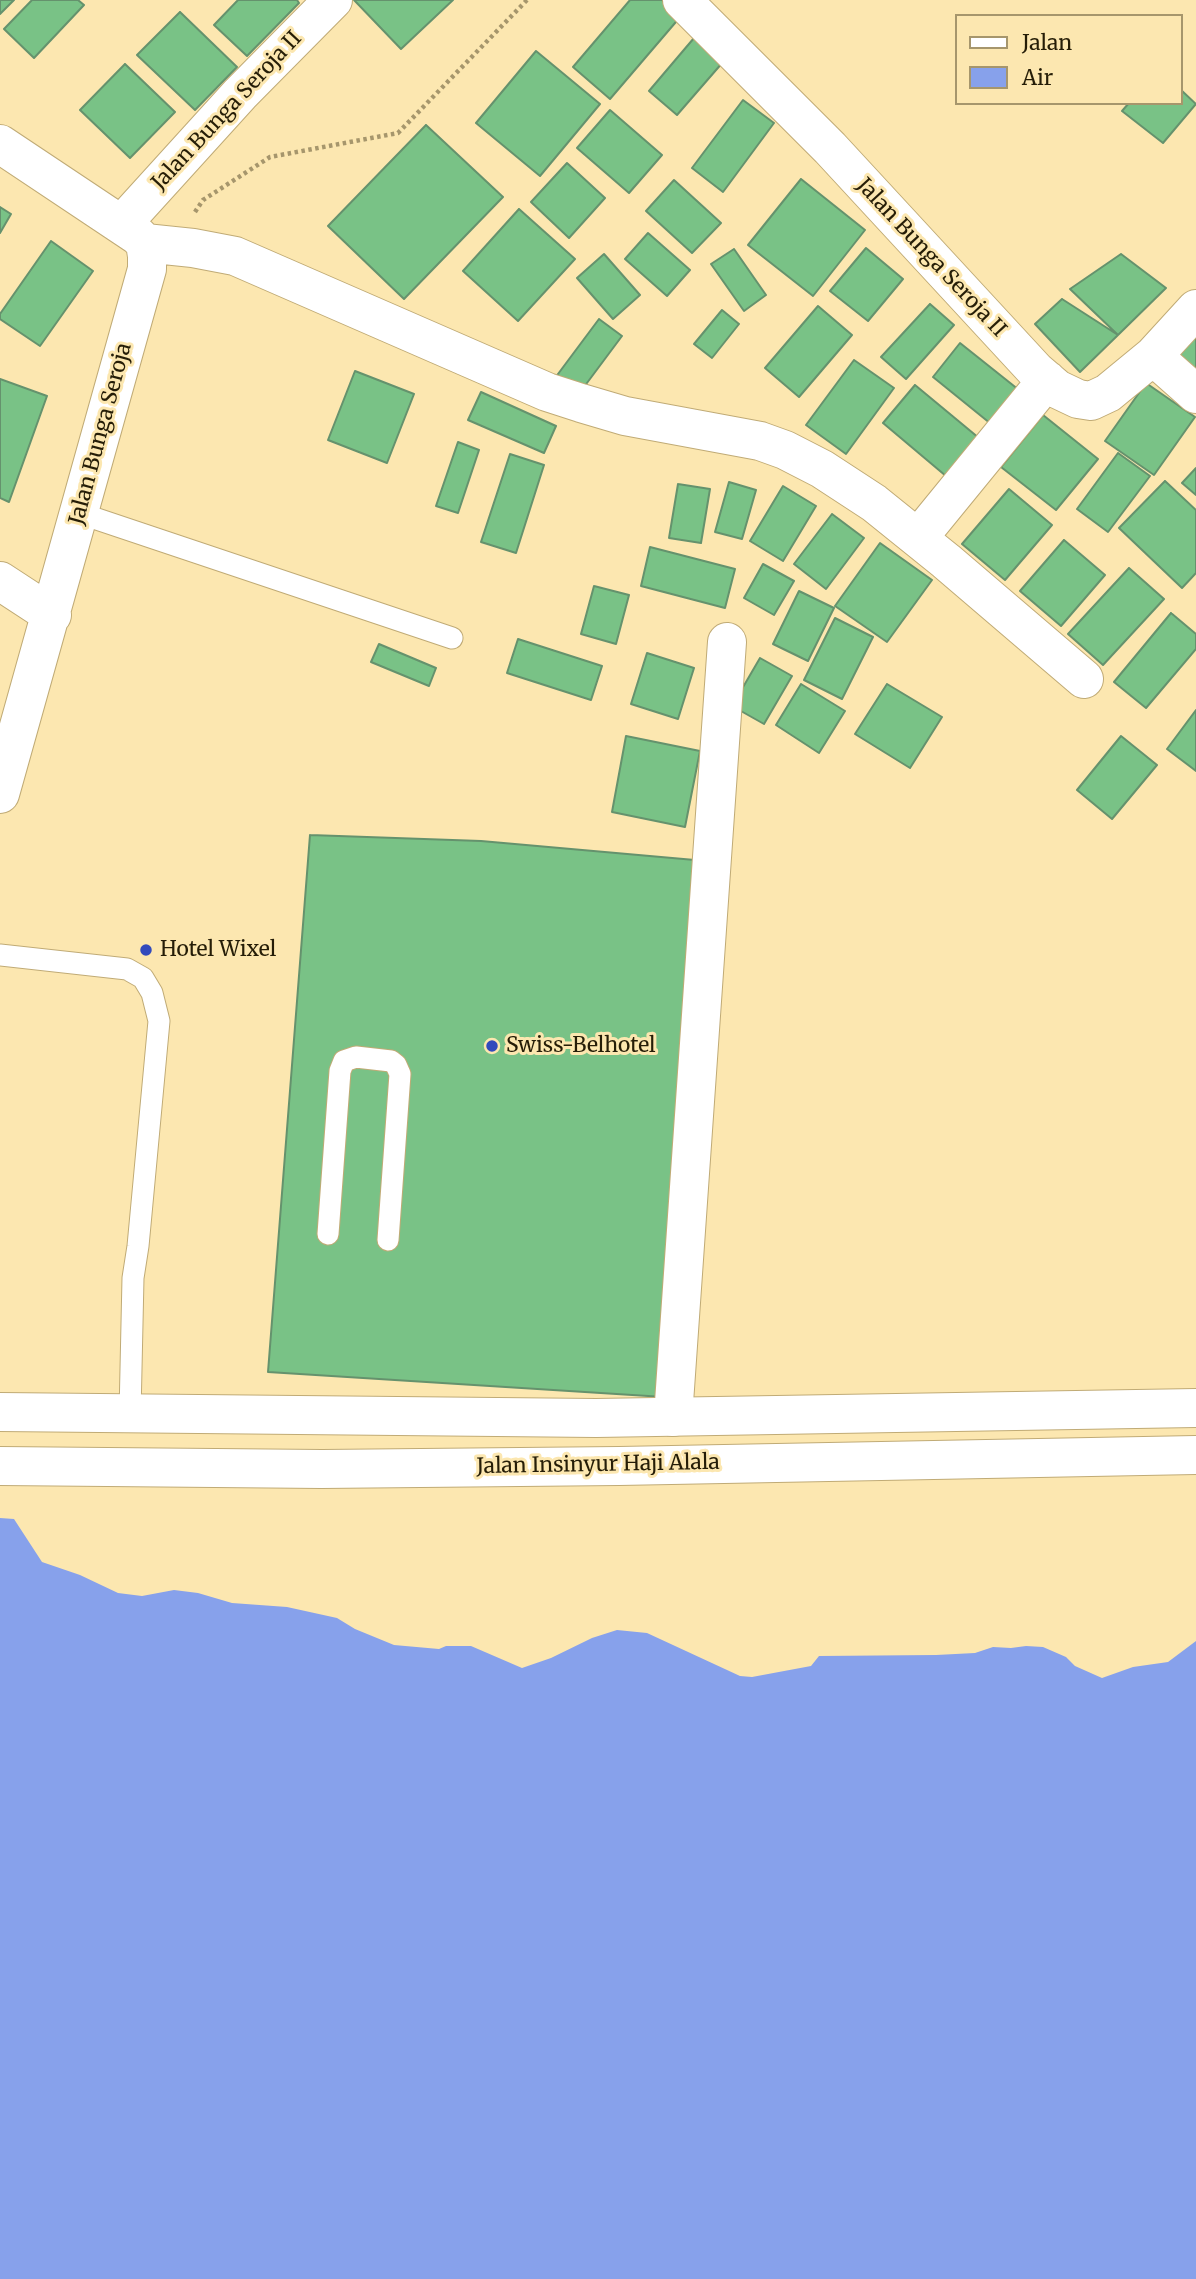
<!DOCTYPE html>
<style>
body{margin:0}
#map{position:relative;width:1196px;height:2279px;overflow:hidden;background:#fce7b0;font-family:Merriweather,serif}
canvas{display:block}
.legend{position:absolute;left:955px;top:14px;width:228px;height:91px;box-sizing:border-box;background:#fce7b0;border:2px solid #a6966c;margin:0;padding:9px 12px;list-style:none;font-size:21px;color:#251d07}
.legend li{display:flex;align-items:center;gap:14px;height:35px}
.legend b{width:35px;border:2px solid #a6966c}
</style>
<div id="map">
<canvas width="1196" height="2279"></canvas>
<ul class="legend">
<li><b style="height:9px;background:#fff"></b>Jalan</li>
<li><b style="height:19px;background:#87a1eb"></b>Air</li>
</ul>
</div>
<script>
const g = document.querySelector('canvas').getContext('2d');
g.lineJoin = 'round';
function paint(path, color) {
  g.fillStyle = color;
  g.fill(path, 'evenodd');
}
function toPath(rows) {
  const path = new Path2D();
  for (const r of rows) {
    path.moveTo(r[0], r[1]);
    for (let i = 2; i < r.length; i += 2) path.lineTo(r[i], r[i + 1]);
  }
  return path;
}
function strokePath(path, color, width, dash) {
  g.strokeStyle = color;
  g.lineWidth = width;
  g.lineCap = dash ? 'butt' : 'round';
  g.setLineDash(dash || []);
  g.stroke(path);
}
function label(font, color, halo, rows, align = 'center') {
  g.font = font + ' Merriweather,serif';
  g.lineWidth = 6;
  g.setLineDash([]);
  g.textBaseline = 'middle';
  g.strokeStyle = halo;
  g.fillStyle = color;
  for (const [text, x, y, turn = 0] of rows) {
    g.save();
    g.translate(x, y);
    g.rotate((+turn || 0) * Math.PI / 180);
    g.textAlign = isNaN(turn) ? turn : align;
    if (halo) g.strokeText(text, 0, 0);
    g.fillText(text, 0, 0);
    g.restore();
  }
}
const water = toPath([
 [0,1518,14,1519,42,1562,80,1575,118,1593,142,1596,174,1590,198,1593,232,1603,287,1607,337,1618,355,1629,394,1645,439,1649,446,1646,471,1646,522,1668,551,1658,592,1638,617,1630,647,1633,740,1676,752,1677,811,1666,819,1656,936,1655,975,1653,993,1647,1011,1648,1026,1646,1043,1647,1066,1657,1075,1666,1102,1678,1133,1667,1168,1662,1196,1641,1196,2279,0,2279]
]);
const building = toPath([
 [0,0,14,0,0,14,0,0],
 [32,0,78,0,84,5,34,58,4,29,32,0],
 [238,0,297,0,299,3,247,56,214,25,238,0],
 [354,0,453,0,401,49,354,0],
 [630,0,662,0,681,16,610,99,573,67,630,0],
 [180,12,237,67,195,110,137,55,180,12],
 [694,38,723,62,677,115,649,91,694,38],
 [536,51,600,104,540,176,476,123,536,51],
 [125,64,175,112,130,158,80,110,125,64],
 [1180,89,1196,104,1163,143,1122,111,1129,103,1180,103,1180,89],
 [743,100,774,123,723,192,692,168,743,100],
 [610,110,662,155,629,193,577,148,610,110],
 [426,125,503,197,404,299,328,226,426,125],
 [567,163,605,198,569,238,531,202,567,163],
 [801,179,865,230,813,296,748,245,801,179],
 [674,180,721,223,692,253,646,211,674,180],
 [0,207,11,214,0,233,0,207],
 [519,209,575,259,518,321,463,271,519,209],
 [648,233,690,270,667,296,625,259,648,233],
 [51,241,93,271,40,346,0,319,0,314,51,241],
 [866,248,903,279,868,321,830,291,866,248],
 [734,249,766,295,744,311,711,264,734,249],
 [604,254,640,295,613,319,577,278,604,254],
 [1121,254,1166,288,1118,335,1070,289,1121,254],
 [1062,299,1118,335,1080,372,1035,324,1062,299],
 [930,304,954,325,906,379,881,357,930,304],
 [818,306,852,335,799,397,765,368,818,306],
 [722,310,739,324,712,358,694,344,722,310],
 [599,319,622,336,578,395,555,378,599,319],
 [1196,328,1196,379,1171,355,1196,328],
 [960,343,1024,394,996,428,933,377,960,343],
 [854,360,894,388,846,454,806,425,854,360],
 [355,371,414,394,387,463,328,440,355,371],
 [0,379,47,396,9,502,0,498,0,379],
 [1146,383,1195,417,1154,475,1105,441,1146,383],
 [915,385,991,448,959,487,883,423,915,385],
 [481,392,556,426,544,453,468,420,481,392],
 [1043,415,1098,459,1056,510,1001,467,1043,415],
 [458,442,479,450,458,513,436,506,458,442],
 [1118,453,1150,476,1108,532,1077,509,1118,453],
 [510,454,544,465,516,553,481,542,510,454],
 [1196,468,1196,495,1182,483,1196,468],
 [1165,481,1196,510,1196,573,1182,588,1119,528,1165,481],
 [729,482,756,490,742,539,715,532,729,482],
 [678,484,710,489,701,543,669,538,678,484],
 [783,486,816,506,783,561,750,541,783,486],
 [1009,489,1052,525,1005,580,962,544,1009,489],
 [832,514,864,538,826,589,794,564,832,514],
 [1064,540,1105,575,1061,626,1020,591,1064,540],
 [880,543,932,580,887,642,835,606,880,543],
 [650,547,735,569,725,608,641,586,650,547],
 [763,564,794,581,774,615,744,598,763,564],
 [1129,568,1164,599,1103,665,1068,634,1129,568],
 [594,586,629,595,616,644,581,634,594,586],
 [799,591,834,608,808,661,773,644,799,591],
 [1171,613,1196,634,1196,649,1146,708,1114,682,1171,613],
 [835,618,873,637,842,699,804,680,835,618],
 [518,639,602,666,591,700,507,673,518,639],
 [379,644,436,668,429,686,371,662,379,644],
 [647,653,694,668,678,719,631,704,647,653],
 [760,658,792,676,764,724,732,706,760,658],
 [801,684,845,711,819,753,776,725,801,684],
 [887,684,942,717,910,768,855,734,887,684],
 [1196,710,1196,771,1167,749,1196,710],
 [626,736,700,751,685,827,612,812,626,736],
 [1121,736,1157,765,1112,819,1077,790,1121,736],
 [310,835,481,841,706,861,664,1397,268,1372,310,835]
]);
const path = toPath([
 [195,212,203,200,270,157,398,133,527,0]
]);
const service = toPath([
 [79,513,452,638],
 [0,955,127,969,143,978,152,993,159,1021,138,1246,133,1278,130,1414],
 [328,1234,340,1071,344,1061,356,1057,391,1061,396,1065,400,1074,388,1240]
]);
const minor = toPath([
 [682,0,830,148,1036,371,1057,389,1078,399,1091,401,1108,393,1153,356,1196,309],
 [0,144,138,236,145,243,147,256,147,269,0,794],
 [122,224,240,94,333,0],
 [145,243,193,248,235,256,547,392,581,403,625,416,760,441,785,450,822,469,874,503,946,561,1084,679],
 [1153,356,1196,394],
 [918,538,1047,380],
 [0,581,52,615],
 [673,1417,727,642]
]);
const secondary = toPath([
 [0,1412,596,1418,1196,1408],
 [0,1466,322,1469,619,1466,1196,1455]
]);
const markers = [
 [146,950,7,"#324abc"],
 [492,1046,7,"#324abc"]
];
const streetNames = [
 ["Jalan Bunga Seroja II",227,111,-47],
 ["Jalan Bunga Seroja II",931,258,47],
 ["Jalan Bunga Seroja",101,434,-75],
 ["Jalan Insinyur Haji Alala",598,1465,-1]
];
const poiNames = [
 ["Hotel Wixel",160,950],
 ["Swiss-Belhotel",506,1046]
];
paint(water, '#87a1eb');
paint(building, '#79c286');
strokePath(building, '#65926d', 2);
strokePath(service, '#c0ab76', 23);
strokePath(minor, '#c0ab76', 40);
strokePath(secondary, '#c0ab76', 40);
strokePath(path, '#a6966c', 4.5, [3.5, 3.5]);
strokePath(service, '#fff', 21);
strokePath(minor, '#fff', 38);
strokePath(secondary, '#fff', 38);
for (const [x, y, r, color] of markers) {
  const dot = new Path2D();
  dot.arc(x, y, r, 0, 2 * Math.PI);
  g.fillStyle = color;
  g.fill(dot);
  strokePath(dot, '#fce7b0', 2.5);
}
label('21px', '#251d07', '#fce7b0', streetNames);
label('21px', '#251d07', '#fce7b0', poiNames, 'left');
</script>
